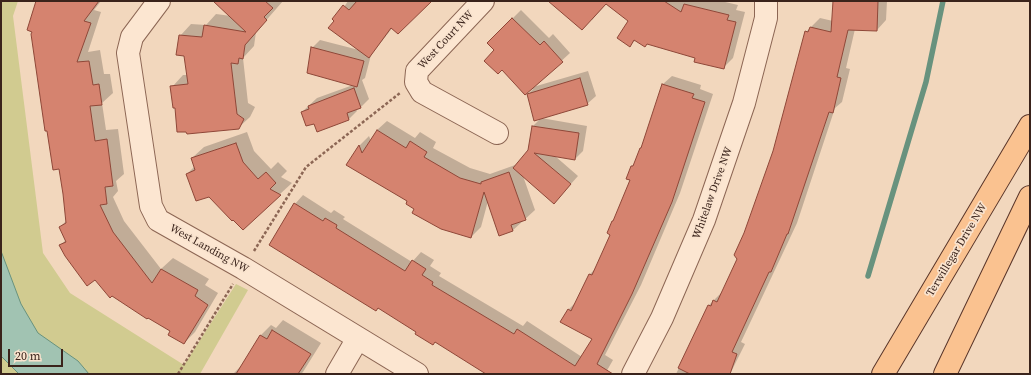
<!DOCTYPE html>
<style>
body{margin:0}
#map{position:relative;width:1031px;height:375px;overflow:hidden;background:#f2d7bd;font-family:"Source Serif 4",serif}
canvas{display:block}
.frame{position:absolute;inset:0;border:2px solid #3a231b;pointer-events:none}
.scale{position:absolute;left:8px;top:349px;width:55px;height:18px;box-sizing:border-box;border:2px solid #3a231b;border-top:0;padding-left:5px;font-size:12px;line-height:14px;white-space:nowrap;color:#3a231b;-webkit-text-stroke:3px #f9e3ce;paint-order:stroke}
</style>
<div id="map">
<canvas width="1031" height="375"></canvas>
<div class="frame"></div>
<div class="scale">20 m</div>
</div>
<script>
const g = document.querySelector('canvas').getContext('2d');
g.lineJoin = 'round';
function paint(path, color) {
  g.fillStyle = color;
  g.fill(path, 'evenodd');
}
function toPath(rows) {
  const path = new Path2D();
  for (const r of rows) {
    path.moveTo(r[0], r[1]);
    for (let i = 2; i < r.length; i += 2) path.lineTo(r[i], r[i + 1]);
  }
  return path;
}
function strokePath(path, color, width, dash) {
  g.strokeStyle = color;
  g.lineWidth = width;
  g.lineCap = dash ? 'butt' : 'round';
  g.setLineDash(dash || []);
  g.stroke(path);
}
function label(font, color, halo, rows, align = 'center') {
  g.font = font + ' "Source Serif 4",serif';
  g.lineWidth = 3.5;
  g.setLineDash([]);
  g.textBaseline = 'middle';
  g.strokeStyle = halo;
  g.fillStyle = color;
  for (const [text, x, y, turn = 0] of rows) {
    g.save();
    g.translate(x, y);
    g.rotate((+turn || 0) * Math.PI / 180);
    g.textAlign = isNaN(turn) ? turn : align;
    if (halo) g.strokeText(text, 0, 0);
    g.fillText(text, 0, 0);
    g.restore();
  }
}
const green = toPath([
 [1,1,18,1,13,16,43,253,70,293,184,365,236,284,248,290,200,374,1,374]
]);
const water = toPath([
 [1,251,21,304,38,333,78,361,89,374,19,374,1,356,1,251]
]);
const shadow = toPath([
 [38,1,101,1,94,10,101,12,88,52,100,50,104,74,110,74,113,93,102,103,106,130,118,129,124,174,116,181,118,191,113,197,124,221,161,269,173,258,209,279,205,285,218,293,195,332,184,343,172,331,96,279,60,245,66,240,60,227,67,220],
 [214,1,283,1,256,32,254,46,243,58,248,103,255,107,250,117,238,128,187,131,176,107,172,87,183,75,188,75,180,36,191,24,206,25,216,14,231,16],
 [348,1,430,1,393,27,371,55,365,78,362,80,369,99,361,107,356,109,357,111,349,119,318,131,315,122,302,112,317,98,353,85,312,48,320,40,359,50,335,21],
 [554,1,721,1,738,5,736,10,745,12,733,58,723,68,696,57,636,40,630,45,629,20,606,4,592,20],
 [834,1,887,1,886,20,877,30,855,29,846,68,850,69,842,102,835,108,797,223,741,342,745,344,730,374,676,374,709,305,723,291,738,259,745,234,774,152,806,32,820,18,833,21],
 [521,10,549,38,553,34,570,53,533,87,588,71,596,96,587,104,528,94,533,89,488,43],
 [672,76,701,85,700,89,713,94,680,193,641,285,605,355,613,360,605,374,488,374,379,307,376,310,295,204,303,195,331,213,334,210,345,217,343,219,412,262,421,252,434,260,430,266,441,273,439,276,523,326,527,321,582,357,593,339,568,310,577,301,590,274,596,268,611,234,616,218,632,179,632,166,636,162,643,146,663,84],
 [541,118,587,126,583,151,575,159,555,156,578,176,554,203,523,176,535,210,512,231,488,201,481,227,471,237,416,208,408,201,348,165,360,145,369,136,371,141,377,130,387,121,415,138,420,132,436,142,433,148,470,168,490,174,518,164,529,151,533,126],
 [247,132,254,151,271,169,278,162,287,171,281,177,292,183,243,228,187,174,195,166,192,158,204,147],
 [283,320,321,343,303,372,301,374,233,374,245,362,260,336,271,325,276,328]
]);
const stream = toPath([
 [868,276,926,82,943,1]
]);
const building = toPath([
 [36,1,99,1,84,21,91,23,77,62,89,61,93,85,99,84,102,105,90,106,95,141,107,139,113,186,105,187,107,204,100,205,113,232,152,283,161,269,198,290,195,296,208,305,184,344,168,335,170,331,148,318,147,319,112,296,110,298,95,280,87,286,65,256,59,245,66,242,59,227,66,223,63,194,59,169,53,170,47,131,45,131,31,34,32,32,27,30,36,1],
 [213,1,265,1,273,8,264,17,267,20,245,45,243,59,239,58,238,64,231,63,237,114,244,119,239,129,187,134,186,132,177,132,175,108,173,108,170,86,188,84,184,56,176,55,179,35,202,37,204,25,246,32,213,1],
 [357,1,432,1,398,34,391,28,369,58,328,28,334,21,332,19,343,5,349,10,357,1],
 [548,1,664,1,681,12,684,4,729,15,727,20,736,22,724,69,694,62,695,58,647,44,645,47,634,40,630,47,617,38,628,21,606,4,582,30,548,1],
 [833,1,878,1,877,31,848,30,837,77,841,78,833,113,829,112,788,234,787,234,771,272,769,272,732,352,737,354,730,374,690,374,678,368,708,305,711,306,713,300,717,302,737,259,734,255,744,233,773,151,805,31,808,32,810,27,831,32,833,1],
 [512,18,540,45,544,41,563,62,525,95,502,70,498,74,484,61,494,50,487,43,512,18],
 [311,47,364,61,357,87,307,73,311,47],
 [580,78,588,105,534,121,527,94,580,78],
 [662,84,694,94,692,98,705,102,672,202,632,294,597,364,613,374,486,374,435,342,433,345,415,334,416,332,378,308,376,311,269,245,294,203,323,221,325,218,337,225,336,228,405,271,412,260,426,269,422,275,433,282,432,285,514,334,517,329,575,366,592,339,560,322,568,309,571,311,589,274,592,275,610,235,607,233,612,221,613,221,630,180,626,179,631,166,633,166,640,148,641,148,662,84],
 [354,88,361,108,347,113,349,120,317,132,314,124,306,126,301,112,309,109,308,106,354,88],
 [532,126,579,133,575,160,534,153,571,184,554,204,513,168,528,150,532,126],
 [377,130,406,148,410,141,427,152,424,157,460,178,481,184,481,182,509,172,526,220,511,225,513,231,499,236,484,192,471,238,441,229,412,213,414,209,406,204,407,201,346,165,359,145,362,153,377,130],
 [236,143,243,162,258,179,266,172,276,183,270,189,281,195,243,230,233,220,232,221,209,197,196,201,186,174,195,170,191,158,236,143],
 [272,330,311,354,298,374,236,374,260,335,267,339,272,330]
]);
const path = toPath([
 [254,251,306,167,400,93],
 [178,374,233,284]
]);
const minor = toPath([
 [159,1,132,37,128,53,151,206,158,220,243,268,417,374],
 [483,1,417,71,416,82,422,92,497,133],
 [337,374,358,338],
 [633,374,662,318,704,220,744,103,766,18,766,1]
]);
const major = toPath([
 [883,374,1030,126],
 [945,374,1030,197]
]);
const streetNames = [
 ["West Court NW",446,40,-47],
 ["Whitelaw Drive NW",713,193,-70],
 ["West Landing NW",209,249,29],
 ["Terwillegar Drive NW",957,250,-59]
];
paint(green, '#d1cb90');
paint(water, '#a1c3b2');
strokePath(water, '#68927e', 1);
paint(shadow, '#0003');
strokePath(stream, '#68927e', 5.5);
paint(building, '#d5836f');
strokePath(building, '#8e4738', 1);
strokePath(minor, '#8c6654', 24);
strokePath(major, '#593529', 24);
strokePath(path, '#8c6654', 2.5, [3, 2]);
strokePath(minor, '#fce6d1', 22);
strokePath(major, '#fac290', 22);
label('11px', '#3a231b', '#f9e3ce', streetNames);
</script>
